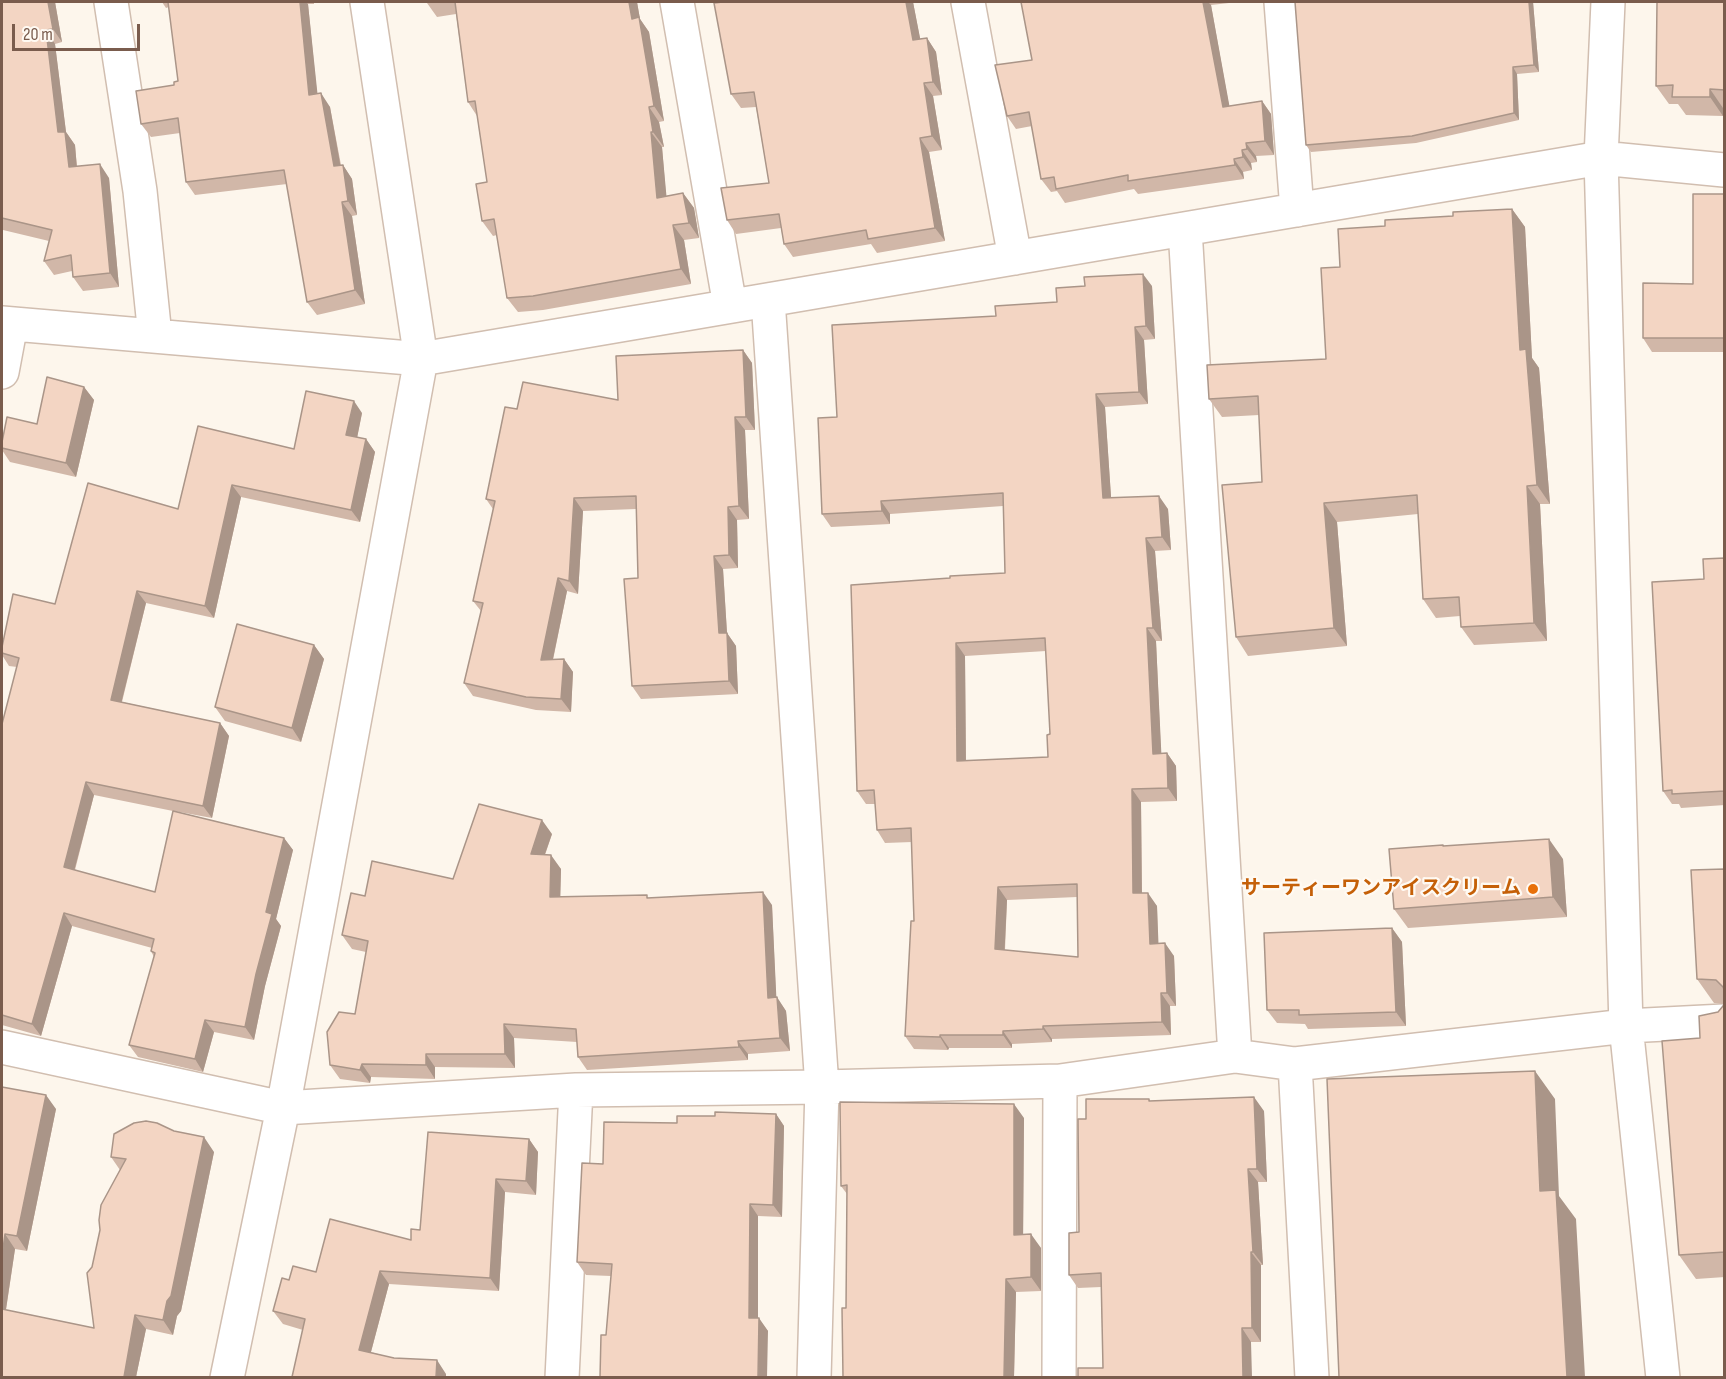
<!DOCTYPE html>
<meta charset="utf-8">
<style>
body{margin:0}
#map{position:relative;width:1726px;height:1379px;overflow:hidden;background:#fdf6ec;font-family:"Sofia Sans Condensed",sans-serif}
canvas{display:block}
.frame{position:absolute;inset:0;border:3px solid #7a5c4d;pointer-events:none}
.scale{position:absolute;left:12px;top:24px;width:128px;height:27px;box-sizing:border-box;border:3px solid #7a5c4d;border-top:0;padding-left:8px;font-size:18px;line-height:21px;white-space:nowrap;color:#7a5c4d;-webkit-text-stroke:4px #fffaf3;paint-order:stroke}
</style>
<div id="map">
<canvas width="1726" height="1379"></canvas>
<div class="frame"></div>
<div class="scale">20 m</div>
</div>
<script>
const g = document.querySelector('canvas').getContext('2d');
g.lineJoin = 'round';
function toPath(rows) {
  const path = new Path2D();
  for (const r of rows) {
    path.moveTo(r[0], r[1]);
    for (let i = 2; i < r.length; i += 2) path.lineTo(r[i], r[i + 1]);
  }
  return path;
}
function strokePath(path, color, width, dash) {
  g.strokeStyle = color;
  g.lineWidth = width;
  g.lineCap = dash ? 'butt' : 'round';
  g.setLineDash(dash || []);
  g.stroke(path);
}
function paint(path, color) {
  g.fillStyle = color;
  g.fill(path, 'evenodd');
}
function label(font, color, halo, rows, align = 'center') {
  g.font = font + ' "Sofia Sans Condensed","Noto Sans JP",sans-serif';
  g.lineWidth = 4.5;
  g.setLineDash([]);
  g.textBaseline = 'middle';
  g.strokeStyle = halo;
  g.fillStyle = color;
  for (const [text, x, y, turn = 0] of rows) {
    g.save();
    g.translate(x, y);
    g.rotate((+turn || 0) * Math.PI / 180);
    g.textAlign = isNaN(turn) ? turn : align;
    if (halo) g.strokeText(text, 0, 0);
    g.fillText(text, 0, 0);
    g.restore();
  }
}
const minor = toPath([
 [111,2,140,191,155,336],
 [677,2,730,306],
 [968,2,1015,258],
 [1281,2,1297,210],
 [1608,2,1601,158,1626,1026,1663,1378],
 [1185,229,1235,1056],
 [768,300,822,1087,814,1378],
 [2,323,421,359,1601,158,1724,170],
 [2,372,11,324],
 [2,1047,283,1108,576,1090,822,1087,1060,1081,1235,1056,1295,1064,1626,1026,1724,1021],
 [1295,1064,1312,1378],
 [227,1378,283,1108,421,359,367,2],
 [562,1378,576,1090],
 [1059,1378,1060,1081]
]);
const wall = toPath([
 [2,2,55,2,62,42,55,44,66,132,75,145,77,167,109,178,119,287,83,291,73,277,72,271,54,275,44,261,49,241,3,230,2,236],
 [162,2,314,2,314,4,308,4,317,94,330,107,341,165,343,165,352,179,357,215,352,216,365,304,317,315,307,302,287,184,195,195,186,182,180,133,151,137,141,124,178,81,169,7,166,8],
 [723,2,913,2,920,39,927,38,936,52,942,95,933,96,942,150,929,152,945,241,877,253,871,244,793,257,784,244,781,228,736,234,727,220,769,183,756,107,741,108,731,94],
 [1021,2,1238,2,1211,5,1229,106,1262,101,1271,114,1274,155,1256,156,1257,162,1251,163,1252,170,1243,172,1244,179,1138,194,1134,189,1065,203,1057,191,1051,192,1041,179,1032,126,1016,129,1007,116,1032,60],
 [1295,2,1533,2,1539,72,1517,74,1519,120,1416,143,1311,152,1306,145],
 [1725,2,1725,108,1723,108,1723,116,1686,115,1678,104,1669,104,1656,86],
 [427,3,427,2,637,2,640,19,649,32,664,121,659,122,664,147,662,147,666,196,683,193,694,208,699,238,684,240,691,284,543,310,518,312,507,298,497,235,493,236,482,221,487,182,477,116,468,102,456,14,437,17],
 [1725,194,1725,352,1652,352,1643,338,1693,284],
 [1512,209,1525,227,1532,358,1539,368,1550,504,1540,504,1547,641,1474,645,1461,627,1460,616,1436,618,1423,599,1418,514,1337,522,1347,646,1248,656,1236,637,1262,482,1259,415,1222,417,1209,399,1326,359,1340,267,1385,226,1453,216],
 [1152,286,1155,339,1144,340,1148,404,1105,407,1111,498,1168,509,1171,550,1155,551,1162,641,1156,641,1161,754,1167,753,1176,766,1177,801,1141,802,1142,893,1157,906,1158,944,1174,956,1176,1006,1170,1006,1171,1035,1052,1039,1052,1042,1012,1044,1012,1048,949,1048,948,1050,914,1049,905,1036,914,921,912,842,885,843,877,830,875,804,866,804,857,791,950,578,1005,573,1003,506,890,514,890,524,831,527,822,514,837,417,996,316,1057,302],
 [1046,651,1050,734,1048,757,966,761,965,656],
 [1077,897,1078,957,1005,950,1007,900],
 [743,350,752,363,755,430,745,430,749,519,737,520,738,568,723,569,727,633,736,646,738,694,641,699,632,686,638,578,636,509,583,511,578,594,567,591,553,660,564,659,573,672,571,712,536,710,473,696,464,683,481,611,473,601,493,509,486,499,517,409,618,400],
 [84,387,94,400,76,477,10,462,2,450,2,442,37,424],
 [362,413,357,438,366,439,375,452,360,522,241,497,214,618,146,603,122,702,220,723,229,736,212,818,174,811,284,838,293,850,276,919,281,926,265,986,254,1040,214,1032,203,1072,138,1057,129,1045,154,957,151,951,152,948,72,926,41,1036,2,1025,2,724,17,667,9,666,2,655,2,647,55,604,178,509],
 [94,795,173,811,155,892,75,870],
 [1725,558,1725,805,1681,808,1679,804,1672,804,1663,791,1704,579],
 [314,645,324,659,301,742,225,721,215,707],
 [552,834,545,855,561,869,560,897,649,898,772,905,776,997,786,1011,790,1051,748,1054,748,1060,587,1070,578,1057,577,1042,514,1038,515,1068,435,1067,435,1079,371,1077,370,1083,340,1079,330,1065,355,1014,366,952,352,949,342,935,365,896,453,879],
 [1563,859,1567,917,1408,928,1394,909],
 [1725,869,1725,1277,1696,1279,1679,1255,1700,1038,1718,1012,1723,1006,1724,1004,1714,1003,1697,979],
 [1392,928,1402,942,1406,1026,1308,1029,1305,1024,1277,1023,1267,1010],
 [2,1087,56,1109,27,1251,15,1249,6,1310,94,1328,92,1267,120,1170,111,1157,214,1152,181,1311,177,1316,173,1335,146,1329,136,1377,2,1377],
 [1149,1099,1150,1101,1264,1111,1267,1182,1258,1182,1263,1265,1261,1265,1261,1342,1251,1342,1103,1368,1101,1287,1078,1288,1069,1275,1079,1232,1086,1119],
 [776,1114,784,1126,782,1217,758,1216,758,1318,768,1331,606,1335,611,1276,586,1275,577,1262,603,1164,677,1123,715,1116],
 [1024,1118,1023,1235,1041,1248,1041,1291,1016,1292,1014,1377,843,1377,846,1308,847,1194,841,1186],
 [529,1139,538,1152,536,1195,505,1192,499,1291,389,1284,371,1352,446,1374,446,1377,303,1330,283,1324,273,1311,289,1280,316,1272,411,1240,420,1230]
]);
const shadedWall = toPath([
 [48,2,55,2,62,42,53,29],
 [300,2,306,2,308,4,319,108,309,95],
 [629,2,637,2,640,19,649,32,664,121,654,106,632,19],
 [906,2,913,2,923,53,913,40],
 [1203,2,1208,2,1211,5,1232,120,1223,107],
 [1529,2,1533,2,1539,72,1534,65],
 [46,30,55,44,66,132,75,145,78,181,69,167,58,132],
 [927,38,936,52,942,95,933,82],
 [1513,67,1517,74,1519,120,1514,113],
 [924,83,933,96,942,150,932,136],
 [1710,89,1723,108,1723,116,1710,97],
 [321,93,330,107,343,180,334,166],
 [1262,101,1271,114,1274,155,1265,141],
 [649,107,659,122,664,147,653,132],
 [651,132,662,147,668,213,657,198],
 [920,138,929,152,945,241,935,228],
 [1246,143,1256,156,1257,162,1247,149],
 [1242,150,1251,163,1252,170,1243,157],
 [1234,159,1243,172,1244,179,1235,165],
 [100,164,109,178,119,287,110,273],
 [343,165,352,179,357,215,348,201],
 [683,193,694,208,699,238,689,223],
 [342,202,352,216,365,304,355,290],
 [1512,209,1525,227,1532,358,1539,368,1550,504,1537,485,1520,350],
 [673,225,684,240,691,284,681,269],
 [1143,274,1152,286,1155,339,1146,326],
 [1135,327,1144,340,1148,404,1139,392],
 [743,350,752,363,755,430,746,417],
 [84,387,94,400,76,477,66,463],
 [1096,394,1105,407,1112,511,1103,498],
 [354,401,362,413,355,448,346,435],
 [735,417,745,430,749,519,739,506],
 [366,439,375,452,360,522,351,510],
 [232,485,241,497,214,618,205,606],
 [1527,486,1540,504,1547,641,1534,623],
 [1159,496,1168,509,1171,550,1162,537],
 [574,498,583,511,578,594,569,581],
 [881,501,890,514,890,524,882,511],
 [1324,503,1337,522,1347,646,1334,628],
 [728,507,737,520,738,568,729,555],
 [1146,538,1155,551,1162,641,1153,628],
 [714,556,723,569,727,633,736,646,738,694,729,681,719,633],
 [558,578,567,591,550,673,541,660],
 [137,591,146,603,119,712,111,700],
 [1147,628,1156,641,1162,767,1153,754],
 [956,643,965,656,966,774,957,761],
 [314,645,324,659,301,742,292,728],
 [564,659,573,672,571,712,561,699],
 [220,723,229,736,212,818,203,806],
 [1167,753,1176,766,1177,801,1168,788],
 [86,782,94,795,72,879,64,867],
 [1132,789,1141,802,1142,906,1133,893],
 [542,820,552,834,540,868,531,854],
 [284,838,293,850,276,919,281,926,265,986,254,1040,245,1027,266,912],
 [1549,839,1563,859,1567,917,1553,897],
 [551,855,561,869,560,911,550,897],
 [998,887,1007,900,1004,962,995,949],
 [763,892,772,905,777,1011,768,998],
 [1148,893,1157,906,1159,957,1150,944],
 [64,913,72,926,41,1036,32,1024],
 [1392,928,1402,942,1406,1026,1396,1012],
 [1165,943,1174,956,1176,1006,1167,993],
 [1161,993,1170,1006,1171,1035,1162,1022],
 [777,997,786,1011,790,1051,780,1038],
 [205,1020,214,1032,203,1072,195,1059],
 [504,1024,514,1038,515,1068,505,1054],
 [1043,1026,1052,1039,1052,1042,1043,1029],
 [1003,1031,1012,1044,1012,1048,1003,1035],
 [940,1035,949,1048,948,1050,940,1037],
 [738,1041,748,1054,748,1060,739,1047],
 [426,1054,435,1067,435,1079,426,1065],
 [362,1064,371,1077,370,1083,360,1070],
 [1535,1071,1555,1099,1559,1196,1576,1219,1585,1377,1567,1377,1540,1191],
 [46,1095,56,1109,27,1251,17,1236],
 [1254,1097,1264,1111,1267,1182,1257,1169],
 [1014,1104,1024,1118,1023,1249,1014,1235],
 [776,1114,784,1126,782,1217,773,1205],
 [204,1137,214,1152,181,1311,177,1316,173,1335,163,1320],
 [529,1139,538,1152,536,1195,526,1181],
 [1248,1169,1258,1182,1263,1265,1253,1252],
 [496,1179,505,1192,499,1291,490,1278],
 [750,1204,758,1216,758,1330,749,1318],
 [5,1234,15,1249,4,1322,2,1318,2,1256],
 [1031,1234,1041,1248,1041,1291,1031,1277],
 [1251,1252,1261,1265,1261,1342,1252,1328],
 [380,1271,389,1284,368,1363,359,1350],
 [1006,1279,1016,1292,1014,1377,1004,1377],
 [135,1315,146,1329,136,1377,124,1377],
 [759,1318,768,1331,767,1377,758,1377],
 [1242,1328,1251,1342,1252,1377,1243,1377],
 [437,1360,446,1374,446,1377,436,1377]
]);
const building = toPath([
 [2,2,48,2,53,29,46,30,58,132,65,132,69,167,100,164,110,273,73,277,71,255,44,261,52,230,2,218,2,2],
 [168,2,300,2,309,95,321,93,334,166,343,165,348,201,342,202,355,290,307,302,284,170,186,182,178,118,141,124,136,91,174,85,174,82,178,81,168,2],
 [455,2,629,2,632,19,639,17,654,106,649,107,653,132,651,132,657,198,683,193,689,223,673,225,681,269,533,296,507,298,494,219,482,221,476,184,487,182,475,101,468,102,455,2],
 [723,2,906,2,913,40,927,38,933,82,924,83,932,136,920,138,935,228,868,239,866,230,784,244,779,214,727,220,721,188,769,183,754,92,731,94,714,3,723,2],
 [1021,2,1203,2,1223,107,1262,101,1265,141,1246,143,1247,149,1242,150,1243,157,1234,159,1235,165,1128,181,1128,175,1056,189,1054,177,1041,179,1029,112,1007,116,995,65,1032,60,1021,2],
 [1295,2,1529,2,1534,65,1513,67,1514,113,1412,136,1306,145,1295,2],
 [1657,2,1725,2,1725,90,1710,89,1710,97,1672,97,1673,85,1656,86,1657,2],
 [1693,194,1725,194,1725,338,1643,338,1643,283,1693,284,1693,194],
 [1512,209,1520,350,1526,349,1537,485,1527,486,1534,623,1461,627,1459,597,1423,599,1417,495,1324,503,1334,628,1236,637,1222,485,1262,482,1258,396,1209,399,1207,365,1326,359,1321,268,1340,267,1338,229,1385,226,1385,220,1453,216,1453,212,1512,209],
 [1143,274,1146,326,1135,327,1139,392,1096,394,1103,498,1159,496,1162,537,1146,538,1153,628,1147,628,1153,754,1167,753,1168,788,1132,789,1133,893,1148,893,1150,944,1165,943,1167,993,1161,993,1162,1022,1043,1026,1043,1029,1003,1031,1003,1035,940,1035,940,1037,905,1036,911,921,914,921,911,828,877,830,874,790,857,791,851,585,950,578,950,576,1005,573,1003,493,881,501,882,511,822,514,818,418,837,417,832,325,996,316,995,306,1057,302,1056,288,1085,286,1084,277,1143,274],
 [1045,638,1050,734,1047,735,1048,757,957,761,956,643,1045,638],
 [1077,884,1078,957,995,949,998,887,1077,884],
 [743,350,746,417,735,417,739,506,728,507,729,555,714,556,719,633,727,633,729,681,632,686,624,579,638,578,636,496,574,498,569,581,558,578,541,660,564,659,561,699,526,697,464,683,483,603,473,601,495,501,486,499,505,407,517,409,523,382,618,400,616,356,743,350],
 [47,377,84,387,66,463,2,448,2,442,7,417,37,424,47,377],
 [306,391,354,401,346,435,366,439,351,510,232,485,205,606,137,591,111,700,220,723,203,806,86,782,64,867,155,892,173,811,284,838,266,912,272,914,256,974,245,1027,205,1020,195,1059,129,1045,155,953,151,951,154,939,64,913,32,1024,2,1015,2,724,19,658,2,653,2,647,13,594,55,604,88,483,178,509,198,426,294,449,306,391],
 [1725,558,1725,791,1672,794,1672,790,1663,791,1652,582,1704,579,1703,559,1725,558],
 [237,624,314,645,292,728,215,707,237,624],
 [479,804,542,820,531,854,551,855,550,897,647,895,647,898,763,892,768,998,777,997,780,1038,738,1041,739,1047,578,1057,576,1029,504,1024,505,1054,426,1054,426,1065,362,1064,360,1070,330,1065,327,1032,339,1012,355,1014,368,941,342,935,351,893,365,896,372,861,453,879,479,804],
 [1549,839,1553,897,1394,909,1389,849,1443,845,1443,846,1549,839],
 [1725,869,1725,992,1723,987,1716,980,1697,979,1691,870,1725,869],
 [1392,928,1396,1012,1299,1015,1299,1010,1267,1010,1264,933,1392,928],
 [1725,1002,1725,1252,1679,1255,1662,1041,1700,1038,1699,1016,1718,1012,1723,1006,1725,1002],
 [1535,1071,1540,1191,1556,1190,1567,1377,1339,1377,1327,1079,1535,1071],
 [2,1087,46,1095,17,1236,5,1234,2,1256,2,1087],
 [1254,1097,1257,1169,1248,1169,1253,1252,1251,1252,1252,1328,1242,1328,1243,1377,1078,1377,1078,1368,1103,1368,1101,1273,1069,1275,1069,1233,1079,1232,1078,1119,1086,1119,1086,1099,1149,1099,1149,1101,1254,1097],
 [840,1102,1014,1104,1014,1235,1031,1234,1031,1277,1006,1279,1004,1377,843,1377,842,1308,846,1308,847,1185,841,1186,840,1102],
 [715,1112,776,1114,773,1205,750,1204,749,1318,759,1318,758,1377,600,1377,601,1335,606,1335,612,1264,577,1262,582,1163,603,1164,604,1122,677,1123,677,1116,715,1116,715,1112],
 [146,1121,157,1123,174,1131,204,1137,171,1296,167,1301,163,1320,135,1315,124,1377,2,1377,2,1309,94,1328,87,1273,92,1267,100,1230,99,1220,101,1205,126,1159,111,1157,114,1134,134,1123,146,1121],
 [428,1132,529,1139,526,1181,496,1179,490,1278,380,1271,359,1350,394,1358,437,1360,436,1377,292,1377,305,1319,273,1311,282,1278,289,1280,293,1266,316,1272,330,1219,411,1240,411,1229,420,1230,428,1132]
]);
const markers = [
 [1533,889,6,"#e8710a"]
];
const foodNames = [
 ["サーティーワンアイスクリーム",1521,889]
];
strokePath(minor, '#d1beb0', 36);
strokePath(minor, '#fff', 33);
paint(wall, '#d1b7a8');
paint(shadedWall, '#aa9588');
paint(building, '#f3d5c3');
strokePath(building, '#aa9588', 1.5);
for (const [x, y, r, color] of markers) {
  const dot = new Path2D();
  dot.arc(x, y, r, 0, 2 * Math.PI);
  g.fillStyle = color;
  g.fill(dot);
  strokePath(dot, '#fffaf3', 2);
}
label('bold 20px', '#c56008', '#fffaf3', foodNames, 'right');
</script>
